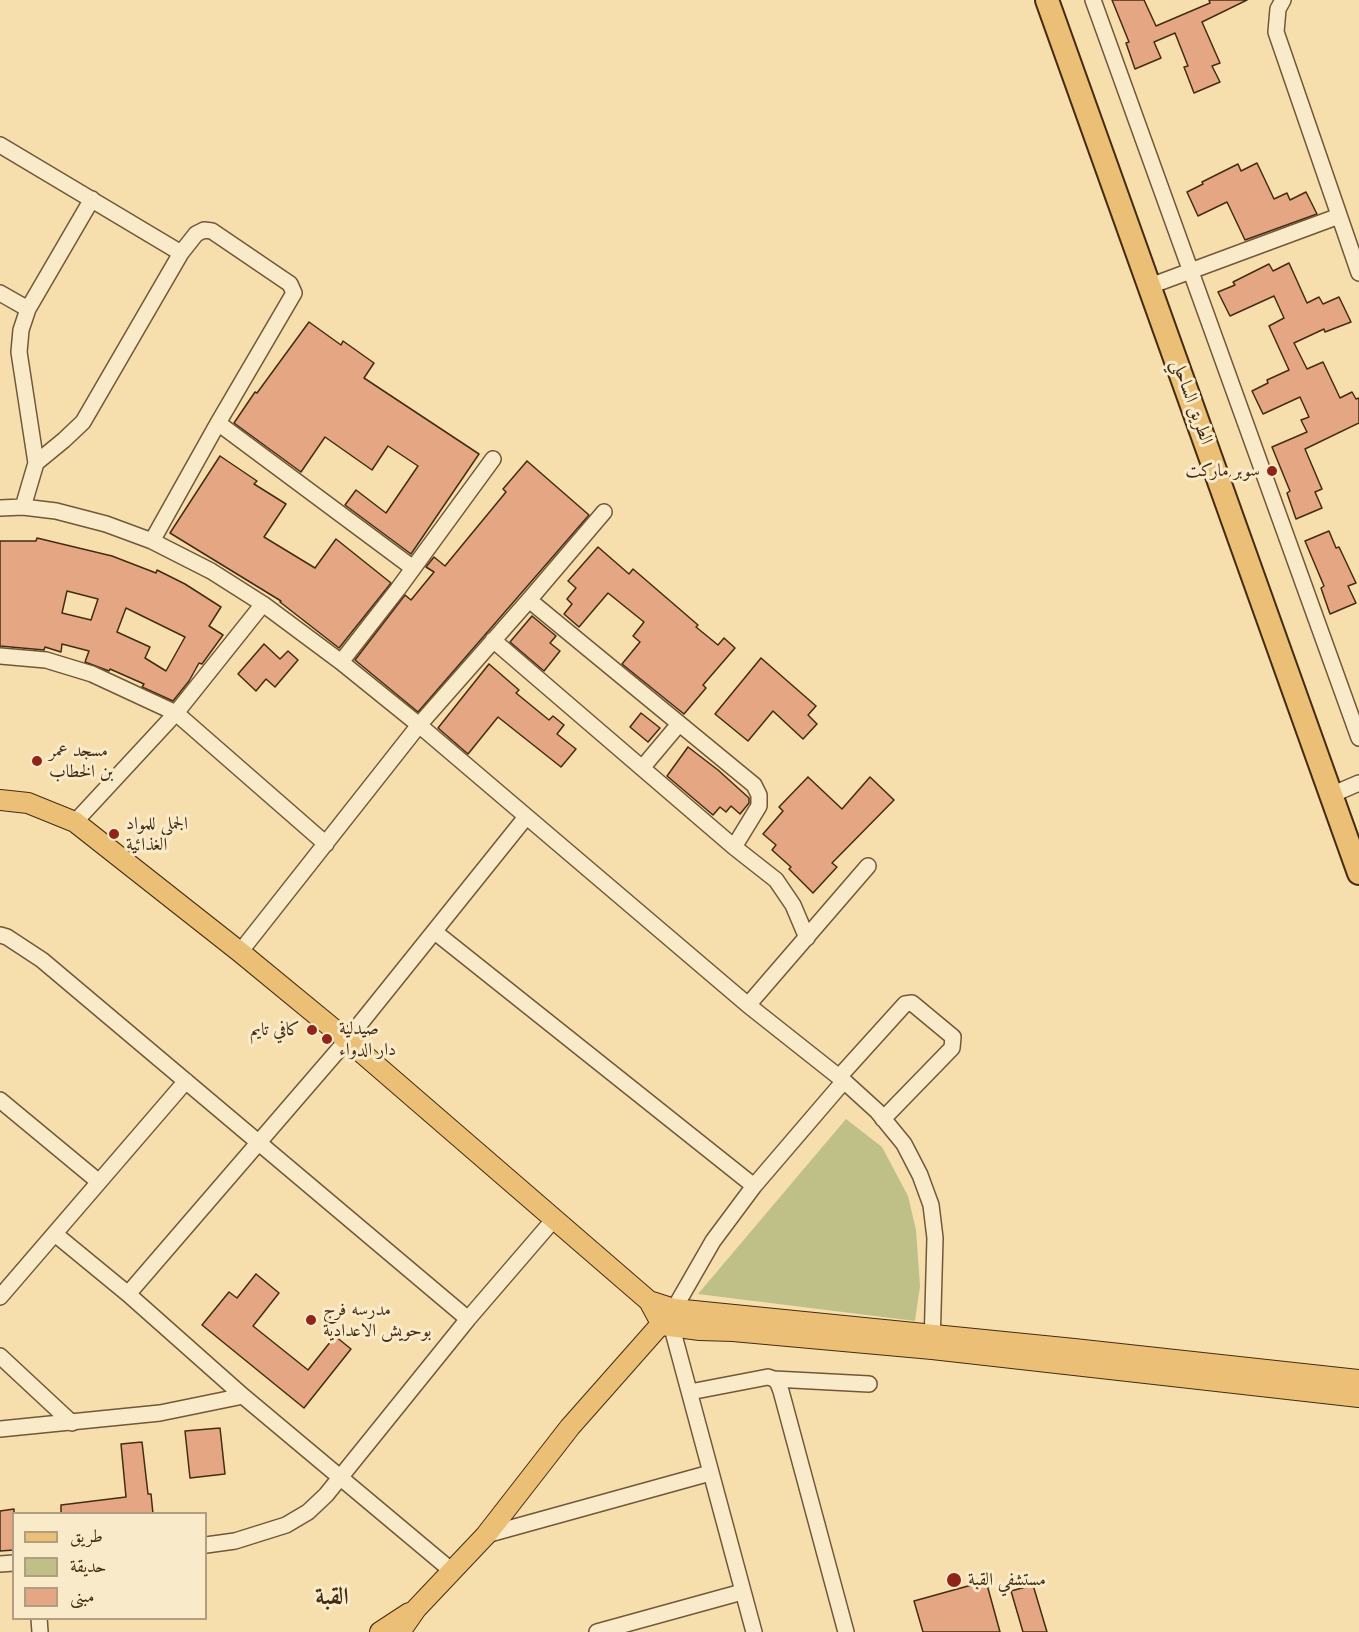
<!DOCTYPE html>
<meta charset="utf-8">
<style>
body{margin:0}
#map{position:relative;width:1359px;height:1632px;overflow:hidden;background:#f6dead;font-family:"Libre Caslon Text",Amiri,serif}
canvas{display:block}
.legend{position:absolute;left:12px;top:1512px;width:195px;height:108px;box-sizing:border-box;background:#f9eaca;border:2px solid #b19e80;margin:0;padding:8px 10px;list-style:none;font-size:18px;color:#442c12}
.legend li{display:flex;align-items:center;gap:12px;height:30px}
.legend b{width:30px;border:2px solid #b19e80}
</style>
<div id="map">
<canvas width="1359" height="1632"></canvas>
<ul class="legend">
<li><b style="height:8px;background:#ebbf76"></b>طريق</li>
<li><b style="height:16px;background:#bfc088"></b>حديقة</li>
<li><b style="height:16px;background:#e5a783"></b>مبنى</li>
</ul>
</div>
<script>
const g = document.querySelector('canvas').getContext('2d');
g.lineJoin = 'round';
function paint(path, color) {
  g.fillStyle = color;
  g.fill(path, 'evenodd');
}
function toPath(rows) {
  const path = new Path2D();
  for (const r of rows) {
    path.moveTo(r[0], r[1]);
    for (let i = 2; i < r.length; i += 2) path.lineTo(r[i], r[i + 1]);
  }
  return path;
}
function strokePath(path, color, width, dash) {
  g.strokeStyle = color;
  g.lineWidth = width;
  g.lineCap = dash ? 'butt' : 'round';
  g.setLineDash(dash || []);
  g.stroke(path);
}
function label(font, color, halo, rows, align = 'center') {
  g.font = font + ' "Libre Caslon Text",Amiri,serif';
  g.lineWidth = 6;
  g.setLineDash([]);
  g.textBaseline = 'middle';
  g.strokeStyle = halo;
  g.fillStyle = color;
  for (const [text, x, y, turn = 0] of rows) {
    g.save();
    g.translate(x, y);
    g.rotate((+turn || 0) * Math.PI / 180);
    g.textAlign = isNaN(turn) ? turn : align;
    if (halo) g.strokeText(text, 0, 0);
    g.fillText(text, 0, 0);
    g.restore();
  }
}
const green = toPath([
 [846,1119,882,1147,908,1196,916,1230,920,1286,915,1321,698,1294]
]);
const building = toPath([
 [1112,0,1144,0,1156,26,1210,3,1209,0,1247,0,1202,22,1220,63,1212,66,1220,82,1194,93,1184,67,1188,66,1175,33,1154,42,1161,58,1135,69,1126,43,1129,42,1112,0],
 [1257,163,1274,199,1287,193,1290,200,1306,192,1317,214,1245,240,1227,202,1198,216,1187,192,1203,184,1202,182,1238,164,1241,171,1257,163],
 [1289,263,1307,303,1319,297,1323,304,1339,297,1351,322,1325,332,1324,329,1294,343,1307,369,1323,362,1340,398,1352,392,1356,399,1359,398,1359,423,1305,449,1322,489,1315,492,1322,508,1296,519,1287,493,1290,491,1272,447,1307,432,1301,420,1309,417,1300,397,1263,414,1252,391,1268,383,1267,380,1289,370,1269,326,1284,318,1274,296,1230,316,1218,292,1235,285,1233,282,1269,264,1273,271,1289,263],
 [309,322,341,345,343,341,374,363,364,378,479,454,411,554,345,505,356,490,386,513,418,466,388,446,372,470,325,437,301,472,234,423,255,392,257,393,309,322],
 [220,456,257,481,254,484,286,504,264,537,315,568,336,539,391,583,339,648,280,602,281,601,170,533,220,456],
 [527,461,589,515,418,712,355,660,405,595,411,600,434,572,426,567,434,557,445,566,506,492,503,489,527,461],
 [1329,531,1336,548,1339,547,1356,583,1348,586,1356,603,1330,614,1321,588,1324,586,1305,541,1329,531],
 [37,538,112,556,156,573,157,570,185,584,221,607,209,626,223,635,202,664,199,663,189,681,173,701,142,687,144,684,110,669,109,671,85,662,89,651,62,644,61,652,45,647,44,650,0,646,0,541,36,541,37,538],
 [67,591,98,599,91,620,62,613,67,591],
 [126,608,185,637,166,671,145,658,150,647,117,632,126,608],
 [598,547,629,574,633,569,698,625,696,627,718,645,724,638,735,648,703,685,706,688,684,714,622,664,640,642,633,636,644,622,608,593,579,627,564,614,572,604,567,599,576,588,568,581,598,547],
 [532,616,556,636,550,643,560,651,544,671,510,642,532,616],
 [264,644,280,659,288,651,298,660,275,687,266,679,256,691,238,674,264,644],
 [761,658,816,706,808,715,817,724,803,739,773,711,748,741,715,714,761,658],
 [489,664,519,690,516,693,549,720,553,716,564,725,557,734,576,749,561,767,498,717,468,754,438,728,489,664],
 [641,713,660,728,648,742,630,727,641,713],
 [688,747,718,770,749,798,749,803,740,814,731,806,726,812,720,807,713,815,667,776,688,747],
 [808,777,842,809,870,777,894,800,832,863,837,867,813,893,789,869,791,867,772,850,776,845,763,834,783,811,779,807,808,777],
 [256,1274,279,1293,253,1326,308,1370,335,1336,351,1349,304,1408,202,1325,229,1292,237,1298,256,1274],
 [220,1428,225,1474,190,1478,185,1431,220,1428],
 [142,1442,148,1494,151,1494,153,1514,61,1514,61,1505,126,1497,121,1444,142,1442],
 [14,1509,14,1550,0,1551,0,1511,14,1509],
 [986,1581,1000,1632,923,1632,914,1601,986,1581],
 [1033,1585,1047,1632,1023,1632,1011,1591,1033,1585]
]);
const minor = toPath([
 [1093,0,1359,738],
 [1283,0,1278,9,1276,32,1359,273],
 [0,145,181,253],
 [1150,286,1339,216],
 [0,293,28,309],
 [218,423,413,568],
 [36,463,64,440,83,422,181,253,196,234,204,230,212,231,290,284,294,293,218,423,152,541],
 [23,507,36,463,19,352,21,330,28,309,92,199],
 [0,508,23,507,56,511,106,524,152,541,211,571,263,604,341,662,419,725,748,1005,844,1081,877,1111,904,1144,920,1175,931,1205,935,1238,932,1346],
 [529,600,754,785,759,795,759,806,734,847],
 [493,640,734,847,776,880,793,905,807,938],
 [0,656,46,660,92,674,176,713,326,844],
 [341,662,398,589,493,459],
 [642,768,679,724],
 [1331,795,1359,783],
 [75,822,176,713,263,604],
 [435,932,754,1186],
 [0,935,7,937,42,960,468,1319],
 [240,952,419,725,529,600,604,512],
 [748,1005,868,866],
 [839,1077,905,1004,912,1003,953,1037,952,1048,883,1119],
 [0,1100,99,1182],
 [55,1234,128,1294,243,1396,452,1571],
 [128,1294,347,1040,526,817],
 [0,1297,186,1081],
 [674,1309,713,1241,754,1186,844,1081],
 [672,1328,754,1632],
 [0,1356,72,1423],
 [774,1379,778,1383,781,1391,846,1632],
 [690,1392,768,1377,774,1379,869,1384],
 [0,1429,160,1413,243,1396],
 [486,1535,710,1473],
 [206,1545,235,1541,286,1525,308,1512,326,1495,468,1319,555,1218],
 [0,1564,14,1563],
 [39,1618,40,1632],
 [597,1632,742,1592]
]);
const major = toPath([
 [0,800,28,803,75,822,240,952,347,1040,649,1301,662,1325,700,1330,733,1331,932,1349,1359,1397],
 [649,1301,674,1309,1074,1349,1359,1380],
 [380,1632,409,1613],
 [400,1632,416,1609,486,1535,570,1427,669,1315]
]);
const highway = toPath([
 [1047,0,1359,873]
]);
const markers = [
 [1272,471,6,"#8f2418"],
 [37,761,6,"#8f2418"],
 [114,834,6,"#8f2418"],
 [312,1030,6,"#8f2418"],
 [327,1039,6,"#8f2418"],
 [311,1320,6,"#8f2418"],
 [954,1580,8,"#8f2418"]
];
const streetNames = [
 ["الطريق الساحلي",1192,402,70]
];
const poiNames = [
 ["سوبر ماركت",1260,471,"right"],
 ["مسجد عمر",49,751],
 ["بن الخطاب",49,772],
 ["الجملي للمواد",126,824],
 ["الغذائية",126,845],
 ["صيدلية",339,1029],
 ["دار الدواء",339,1050],
 ["كافي تايم",300,1030,"right"],
 ["مدرسه فرج",323,1310],
 ["بوحويش الاعدادية",323,1331],
 ["مستشفي القبة",968,1580]
];
const districtNames = [
 ["القبة",332,1597]
];
paint(green, '#bfc088');
paint(building, '#e5a783');
strokePath(building, '#442c12', 1.5);
strokePath(minor, '#705839', 18);
strokePath(major, '#442c12', 22);
strokePath(highway, '#442c12', 26);
strokePath(minor, '#f9eaca', 15);
strokePath(major, '#ebbf76', 20);
strokePath(highway, '#ebbf76', 22);
for (const [x, y, r, color] of markers) {
  const dot = new Path2D();
  dot.arc(x, y, r, 0, 2 * Math.PI);
  g.fillStyle = color;
  g.fill(dot);
  strokePath(dot, '#f9eaca', 2);
}
label('18px', '#442c12', '#f9eaca', streetNames);
label('18px', '#442c12', '#f9eaca', poiNames, 'left');
label('bold 24px', '#442c12', '#f9eaca', districtNames);
</script>
